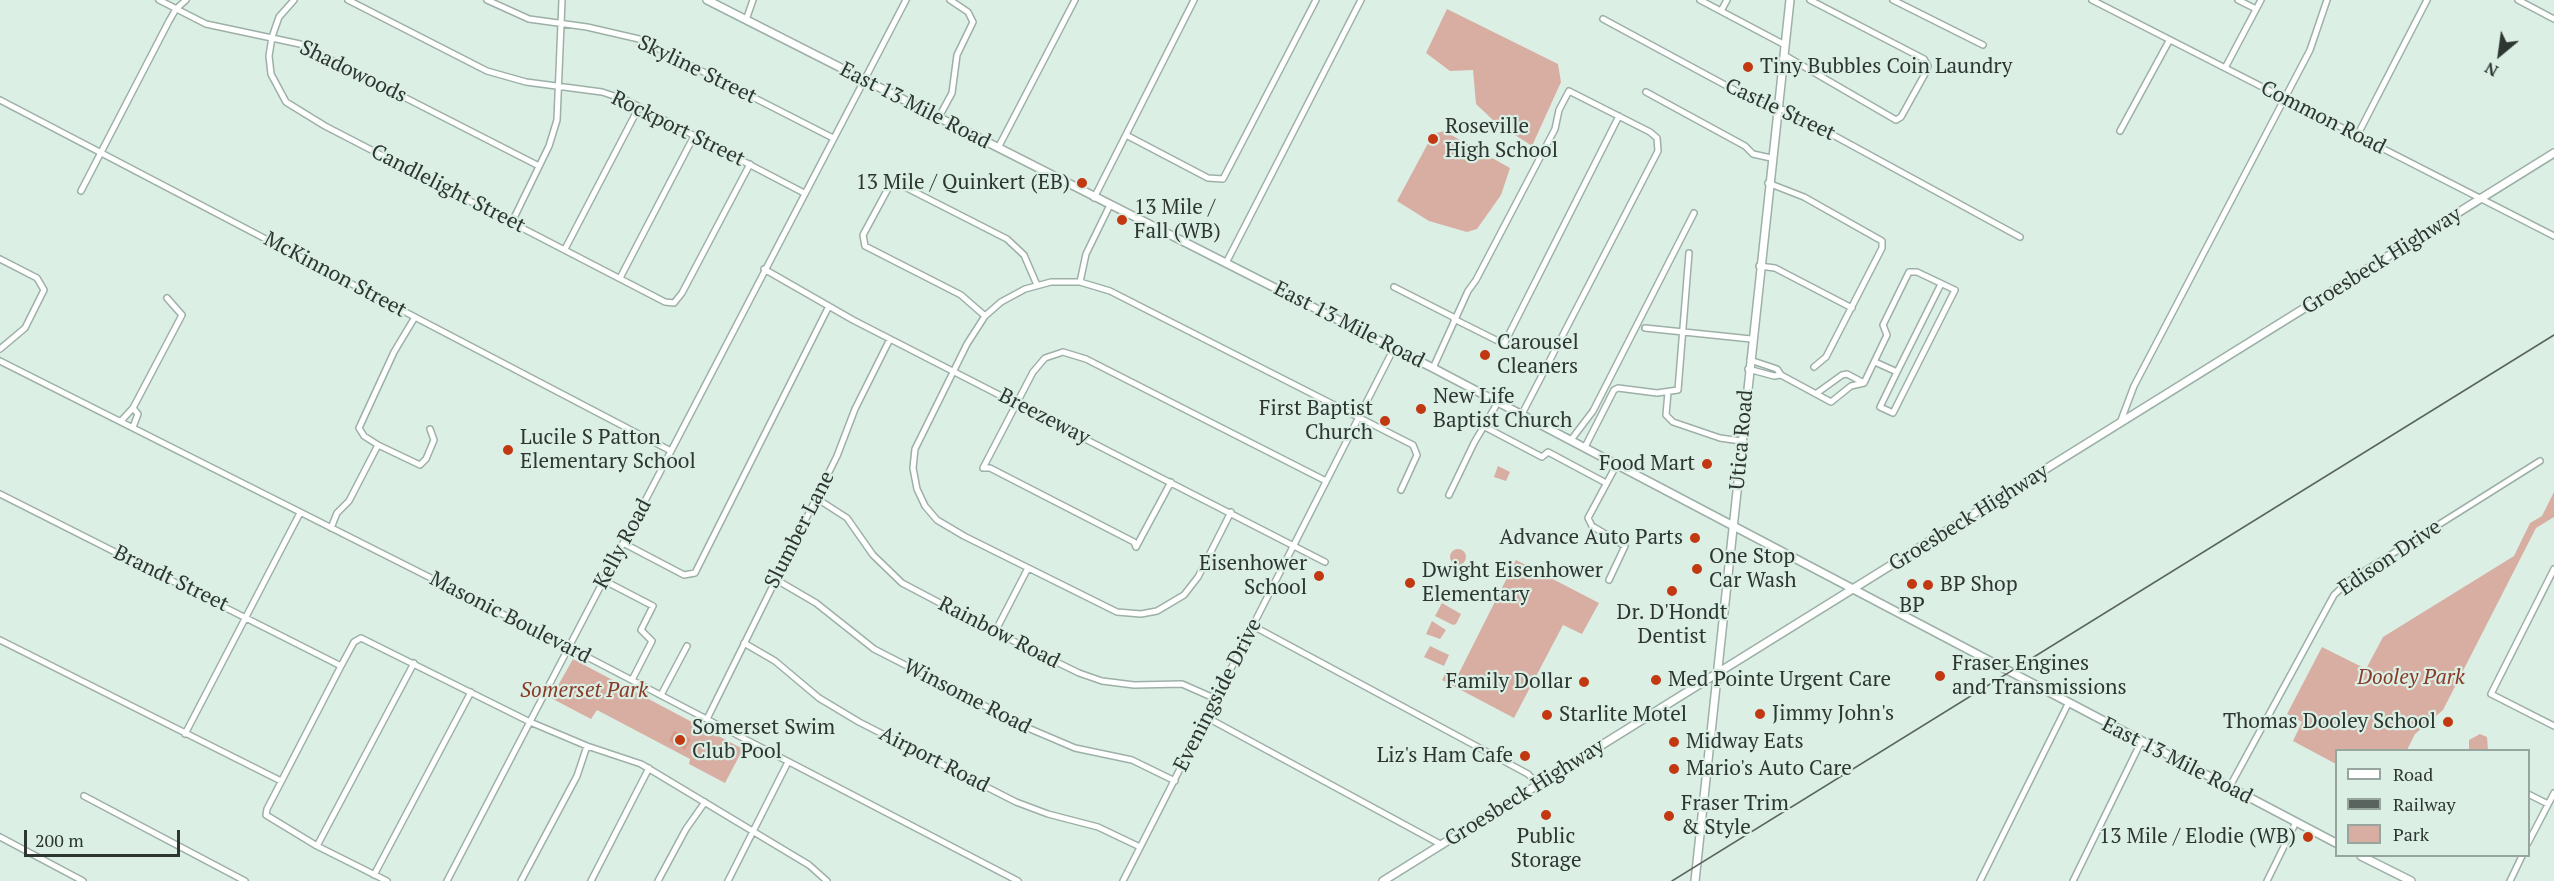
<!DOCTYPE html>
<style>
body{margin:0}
#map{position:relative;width:2554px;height:881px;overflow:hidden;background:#dbefe5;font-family:"PT Serif",serif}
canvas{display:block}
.legend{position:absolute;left:2335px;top:749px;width:195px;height:108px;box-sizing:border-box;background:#dbefe5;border:2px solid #96a59d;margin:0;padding:8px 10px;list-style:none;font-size:18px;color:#2e3632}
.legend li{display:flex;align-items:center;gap:12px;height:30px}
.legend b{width:30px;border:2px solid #96a59d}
.north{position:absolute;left:2470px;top:24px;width:60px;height:60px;-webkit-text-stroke:4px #dbefe5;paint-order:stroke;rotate:209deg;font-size:16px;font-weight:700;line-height:24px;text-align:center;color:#2e3632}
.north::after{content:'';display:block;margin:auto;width:21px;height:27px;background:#2e3632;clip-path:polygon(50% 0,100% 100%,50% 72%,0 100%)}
.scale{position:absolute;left:24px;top:830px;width:156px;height:27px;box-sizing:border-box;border:3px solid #2e3632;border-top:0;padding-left:8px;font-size:18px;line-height:21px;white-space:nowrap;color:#2e3632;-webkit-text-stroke:4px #dbefe5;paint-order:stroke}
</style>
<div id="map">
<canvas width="2554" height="881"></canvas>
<ul class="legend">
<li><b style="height:8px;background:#fff"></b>Road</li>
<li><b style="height:8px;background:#59645e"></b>Railway</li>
<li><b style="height:16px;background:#d8aea3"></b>Park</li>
</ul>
<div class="north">N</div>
<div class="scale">200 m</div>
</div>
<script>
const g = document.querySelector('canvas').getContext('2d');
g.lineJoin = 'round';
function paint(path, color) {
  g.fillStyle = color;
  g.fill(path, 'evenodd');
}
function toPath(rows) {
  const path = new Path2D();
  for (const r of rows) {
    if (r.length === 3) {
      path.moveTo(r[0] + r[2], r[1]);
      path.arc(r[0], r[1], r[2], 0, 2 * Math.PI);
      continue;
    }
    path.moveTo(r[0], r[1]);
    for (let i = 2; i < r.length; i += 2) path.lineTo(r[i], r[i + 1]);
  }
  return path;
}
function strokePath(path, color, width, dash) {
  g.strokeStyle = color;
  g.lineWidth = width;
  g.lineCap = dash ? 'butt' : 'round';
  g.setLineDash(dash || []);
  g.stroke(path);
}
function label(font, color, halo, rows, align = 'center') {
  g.font = font + ' "PT Serif",serif';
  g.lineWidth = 4.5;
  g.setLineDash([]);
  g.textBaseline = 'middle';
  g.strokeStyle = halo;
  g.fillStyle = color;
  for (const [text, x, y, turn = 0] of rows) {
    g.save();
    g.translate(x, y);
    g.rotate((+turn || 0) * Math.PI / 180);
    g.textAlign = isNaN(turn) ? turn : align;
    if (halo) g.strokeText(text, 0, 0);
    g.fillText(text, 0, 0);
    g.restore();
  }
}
const green = toPath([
 [1447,9,1558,64,1561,82,1532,146,1495,122,1476,104,1473,70,1450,71,1426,53],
 [1444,131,1510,168,1501,195,1477,229,1467,232,1429,221,1397,201,1433,134],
 [1498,466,1510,472,1506,481,1494,477],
 [2554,492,2554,517,2536,528,2443,710,2415,734,2407,750,2336,750,2336,764,2293,741,2302,722,2287,714,2322,647,2366,669,2383,637,2514,556,2530,523,2542,516],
 [1458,557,8],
 [1516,560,1599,603,1582,634,1563,625,1514,718,1442,680,1447,670,1458,675],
 [1442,603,1461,614,1456,624,1453,625,1435,616],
 [1432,621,1446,630,1440,639,1426,634],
 [1430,646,1449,655,1444,666,1424,657],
 [573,659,743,749,725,783,689,764,690,759,597,710,591,719,551,698],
 [2480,734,2487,737,2488,750,2469,750,2469,740]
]);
const water = toPath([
 [674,731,691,739,685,750,669,741]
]);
const minor = toPath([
 [159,0,206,24,300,44,539,166],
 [294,0,279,17,272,37,269,56,271,74,286,102,325,126,665,302,674,303,682,293,750,164],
 [348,0,487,71,526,82,602,92,626,100,804,193],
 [487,0,529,19,587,27,639,39,833,138],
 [1700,0,1785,45],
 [1893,0,1983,45],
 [2092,0,2554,236],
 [2238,0,2256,9],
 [2518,0,2554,19],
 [1721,11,1727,0],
 [1603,19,1764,106,1789,111,2020,237],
 [746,20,753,0],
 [1784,55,1896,120,1901,117,1926,72,1928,66,1924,59,1810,0],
 [2225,68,2261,0],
 [1646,92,1745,146,1753,154,1771,158],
 [0,100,671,451],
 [939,117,952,93,957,55,973,22,968,12,950,0],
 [2120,131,2169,41],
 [1126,135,1208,178,1223,179,1316,0],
 [2357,136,2427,0],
 [998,148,1075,0],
 [1768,183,1804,197,1882,241,1882,248,1826,357,1814,367],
 [81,191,169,21,176,9,186,0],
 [1094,198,1194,0],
 [512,222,549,146,557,120,562,0],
 [565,249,639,107],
 [0,259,37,278,44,290,25,328,0,349],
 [1226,263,1361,0],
 [1759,266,1775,268,1852,308],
 [764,269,853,320,1325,562],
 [620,278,694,136],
 [1080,282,1086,254,1110,205],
 [1394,287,1455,318],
 [985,316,961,295,865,246,863,235,890,185,899,184,1007,239,1024,255,1037,285],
 [415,317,394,352,359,428,364,436,378,445,420,465,426,459,434,440,430,429],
 [1454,319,1504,344,1619,116],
 [1645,328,1751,339],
 [1750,360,1777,369,1781,375,1831,402,1851,386,1864,383,1887,335,1883,325,1909,272,1917,272,1955,290,1893,413,1880,407,1897,372,1875,362],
 [0,361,568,647,1018,881],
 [1433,368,1468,291,1476,280,1555,129,1559,110,1569,91,1650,132,1657,138,1658,151,1522,414],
 [1748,369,1774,376,1781,375],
 [1897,372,1941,284],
 [1668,392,1666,415,1673,422,1720,438,1741,441],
 [1817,393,1842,375,1847,374,1864,383],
 [133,408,138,414,133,427],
 [121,421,133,408,182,315,167,298],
 [2120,423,2134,386,2310,50,2327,0],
 [1485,427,1542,457,1548,452,1606,483],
 [1571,440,1593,411,1694,213],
 [1585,447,1614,390,1618,388,1657,393,1678,390,1689,253],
 [1171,482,1136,547,1134,542,990,468,983,468,1033,372,1045,358,1063,352,1086,359,1326,481],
 [0,494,341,666],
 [1449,495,1474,443,1498,402],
 [816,498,847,518,873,555,902,583,995,632,1079,673,1102,681,1134,685,1182,684,1216,699],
 [1231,512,1198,577,1184,595,1157,611,1141,614,1117,612,964,536,937,520,925,506,917,489,913,468,915,449,967,344,985,316,1001,302,1025,289,1051,282,1080,282,1110,291,1413,445,1417,455,1401,490],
 [331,528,337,513,349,501,378,445],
 [625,544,684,575,695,573,829,306],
 [2554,569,2491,694,2554,726],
 [775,579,816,603,874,649,1028,728,1075,748,1132,760,1175,781],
 [603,580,653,606,641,630,652,641,632,680],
 [1609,580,1625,546,1592,526,1588,518,1617,464],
 [1253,626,1528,774,1538,785],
 [995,632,1028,568],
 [0,640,281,781],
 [744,643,775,661,819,698,859,722,1016,802,1048,814,1098,827,1140,847],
 [661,695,687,646],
 [1206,717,1442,845],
 [707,719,837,456,855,409,890,339],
 [185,734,300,513],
 [2229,788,2334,595,2349,581,2540,461],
 [2528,794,2548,804],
 [84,796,245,881],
 [0,837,83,881],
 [2528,843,2554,793],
 [317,846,414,663],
 [374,875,471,692],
 [387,881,317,846,266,815,267,809,341,666,354,642,361,638,530,722,587,746,641,764,809,865,827,881],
 [447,881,906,0],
 [521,881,577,776,587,746],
 [591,881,649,768],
 [658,881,686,829,705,802],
 [728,881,788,762],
 [1123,881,1394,348],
 [1980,881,2068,704],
 [2073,881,2141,742],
 [2267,881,2296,822],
 [2510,881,2522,856]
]);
const major = toPath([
 [707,0,1433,368,2336,843],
 [2361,856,2411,881],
 [1383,881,2554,153],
 [1695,881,1790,0]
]);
const rail = toPath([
 [1672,881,2554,335]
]);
const markers = [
 [1748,67,6,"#c23911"],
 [1433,139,6,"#c23911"],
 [1082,183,6,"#c23911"],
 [1122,220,6,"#c23911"],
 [1485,355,6,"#c23911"],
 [1421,409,6,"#c23911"],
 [1385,421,6,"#c23911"],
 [508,450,6,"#c23911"],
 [1707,464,6,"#c23911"],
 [1695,538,6,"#c23911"],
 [1697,569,6,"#c23911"],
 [1319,576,6,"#c23911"],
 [1410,583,6,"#c23911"],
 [1912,584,6,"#c23911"],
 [1928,585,6,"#c23911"],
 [1672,591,6,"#c23911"],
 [1940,676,6,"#c23911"],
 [1656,680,6,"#c23911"],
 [1584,682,6,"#c23911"],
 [1760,714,6,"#c23911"],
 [1547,715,6,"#c23911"],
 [2448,722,6,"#c23911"],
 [680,740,6,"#c23911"],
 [1674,742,6,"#c23911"],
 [1525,756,6,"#c23911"],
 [1674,769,6,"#c23911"],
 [1546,815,6,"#c23911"],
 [1669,816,6,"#c23911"],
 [2308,837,6,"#c23911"]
];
const poiNames = [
 ["Tiny Bubbles Coin Laundry",1760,67],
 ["Roseville",1445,127],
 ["High School",1445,151],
 ["13 Mile / Quinkert (EB)",1070,183,"right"],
 ["13 Mile /",1134,208],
 ["Fall (WB)",1134,232],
 ["Carousel",1497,343],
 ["Cleaners",1497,367],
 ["New Life",1433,397],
 ["Baptist Church",1433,421],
 ["First Baptist",1373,409,"right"],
 ["Church",1373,433,"right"],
 ["Lucile S Patton",520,438],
 ["Elementary School",520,462],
 ["Food Mart",1695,464,"right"],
 ["Advance Auto Parts",1683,538,"right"],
 ["One Stop",1709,557],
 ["Car Wash",1709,581],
 ["Eisenhower",1307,564,"right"],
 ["School",1307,588,"right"],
 ["Dwight Eisenhower",1422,571],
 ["Elementary",1422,595],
 ["BP Shop",1940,585],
 ["BP",1912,606,"center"],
 ["Dr. D'Hondt",1672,613,"center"],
 ["Dentist",1672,637,"center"],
 ["Fraser Engines",1952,664],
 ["and Transmissions",1952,688],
 ["Med Pointe Urgent Care",1668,680],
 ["Family Dollar",1572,682,"right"],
 ["Jimmy John's",1772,714],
 ["Starlite Motel",1559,715],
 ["Thomas Dooley School",2436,722,"right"],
 ["Somerset Swim",692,728],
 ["Club Pool",692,752],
 ["Midway Eats",1686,742],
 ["Liz's Ham Cafe",1513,756,"right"],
 ["Mario's Auto Care",1686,769],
 ["Fraser Trim",1681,804],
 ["& Style",1681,828],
 ["Public",1546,837,"center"],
 ["Storage",1546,861,"center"],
 ["13 Mile / Elodie (WB)",2296,837,"right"]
];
const streetNames = [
 ["Skyline Street",697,70,26],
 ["Shadowoods",353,72,26],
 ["East 13 Mile Road",915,106,27],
 ["Castle Street",1780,110,25],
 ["Common Road",2323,118,27],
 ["Rockport Street",678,129,26],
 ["Candlelight Street",448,189,27],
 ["Groesbeck Highway",2382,261,-32],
 ["McKinnon Street",335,275,28],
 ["East 13 Mile Road",1349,325,27],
 ["Breezeway",1044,417,27],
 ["Utica Road",1742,440,-85],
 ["Groesbeck Highway",1969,518,-32],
 ["Slumber Lane",800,530,-63],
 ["Kelly Road",623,544,-62],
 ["Edison Drive",2390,558,-34],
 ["Brandt Street",171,579,26],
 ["Masonic Boulevard",510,618,27],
 ["Rainbow Road",999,633,27],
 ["Eveningside Drive",1218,695,-63],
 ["Winsome Road",967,697,27],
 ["Airport Road",934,760,27],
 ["East 13 Mile Road",2177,761,27],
 ["Groesbeck Highway",1525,793,-32]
];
const parkNames = [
 ["Dooley Park",2411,678],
 ["Somerset Park",584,691]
];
paint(green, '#d8aea3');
paint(water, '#d99988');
strokePath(minor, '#9db0a7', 8);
strokePath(major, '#9db0a7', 10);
strokePath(minor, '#fff', 5);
strokePath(major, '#fff', 7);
strokePath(rail, '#59645e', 1.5);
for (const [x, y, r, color] of markers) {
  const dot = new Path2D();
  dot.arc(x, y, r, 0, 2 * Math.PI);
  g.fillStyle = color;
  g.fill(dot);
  strokePath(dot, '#dbefe5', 2);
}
label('21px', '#2e3632', '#dbefe5', poiNames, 'left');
label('21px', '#2e3632', '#dbefe5', streetNames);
label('italic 21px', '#893b28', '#dbefe5', parkNames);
</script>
